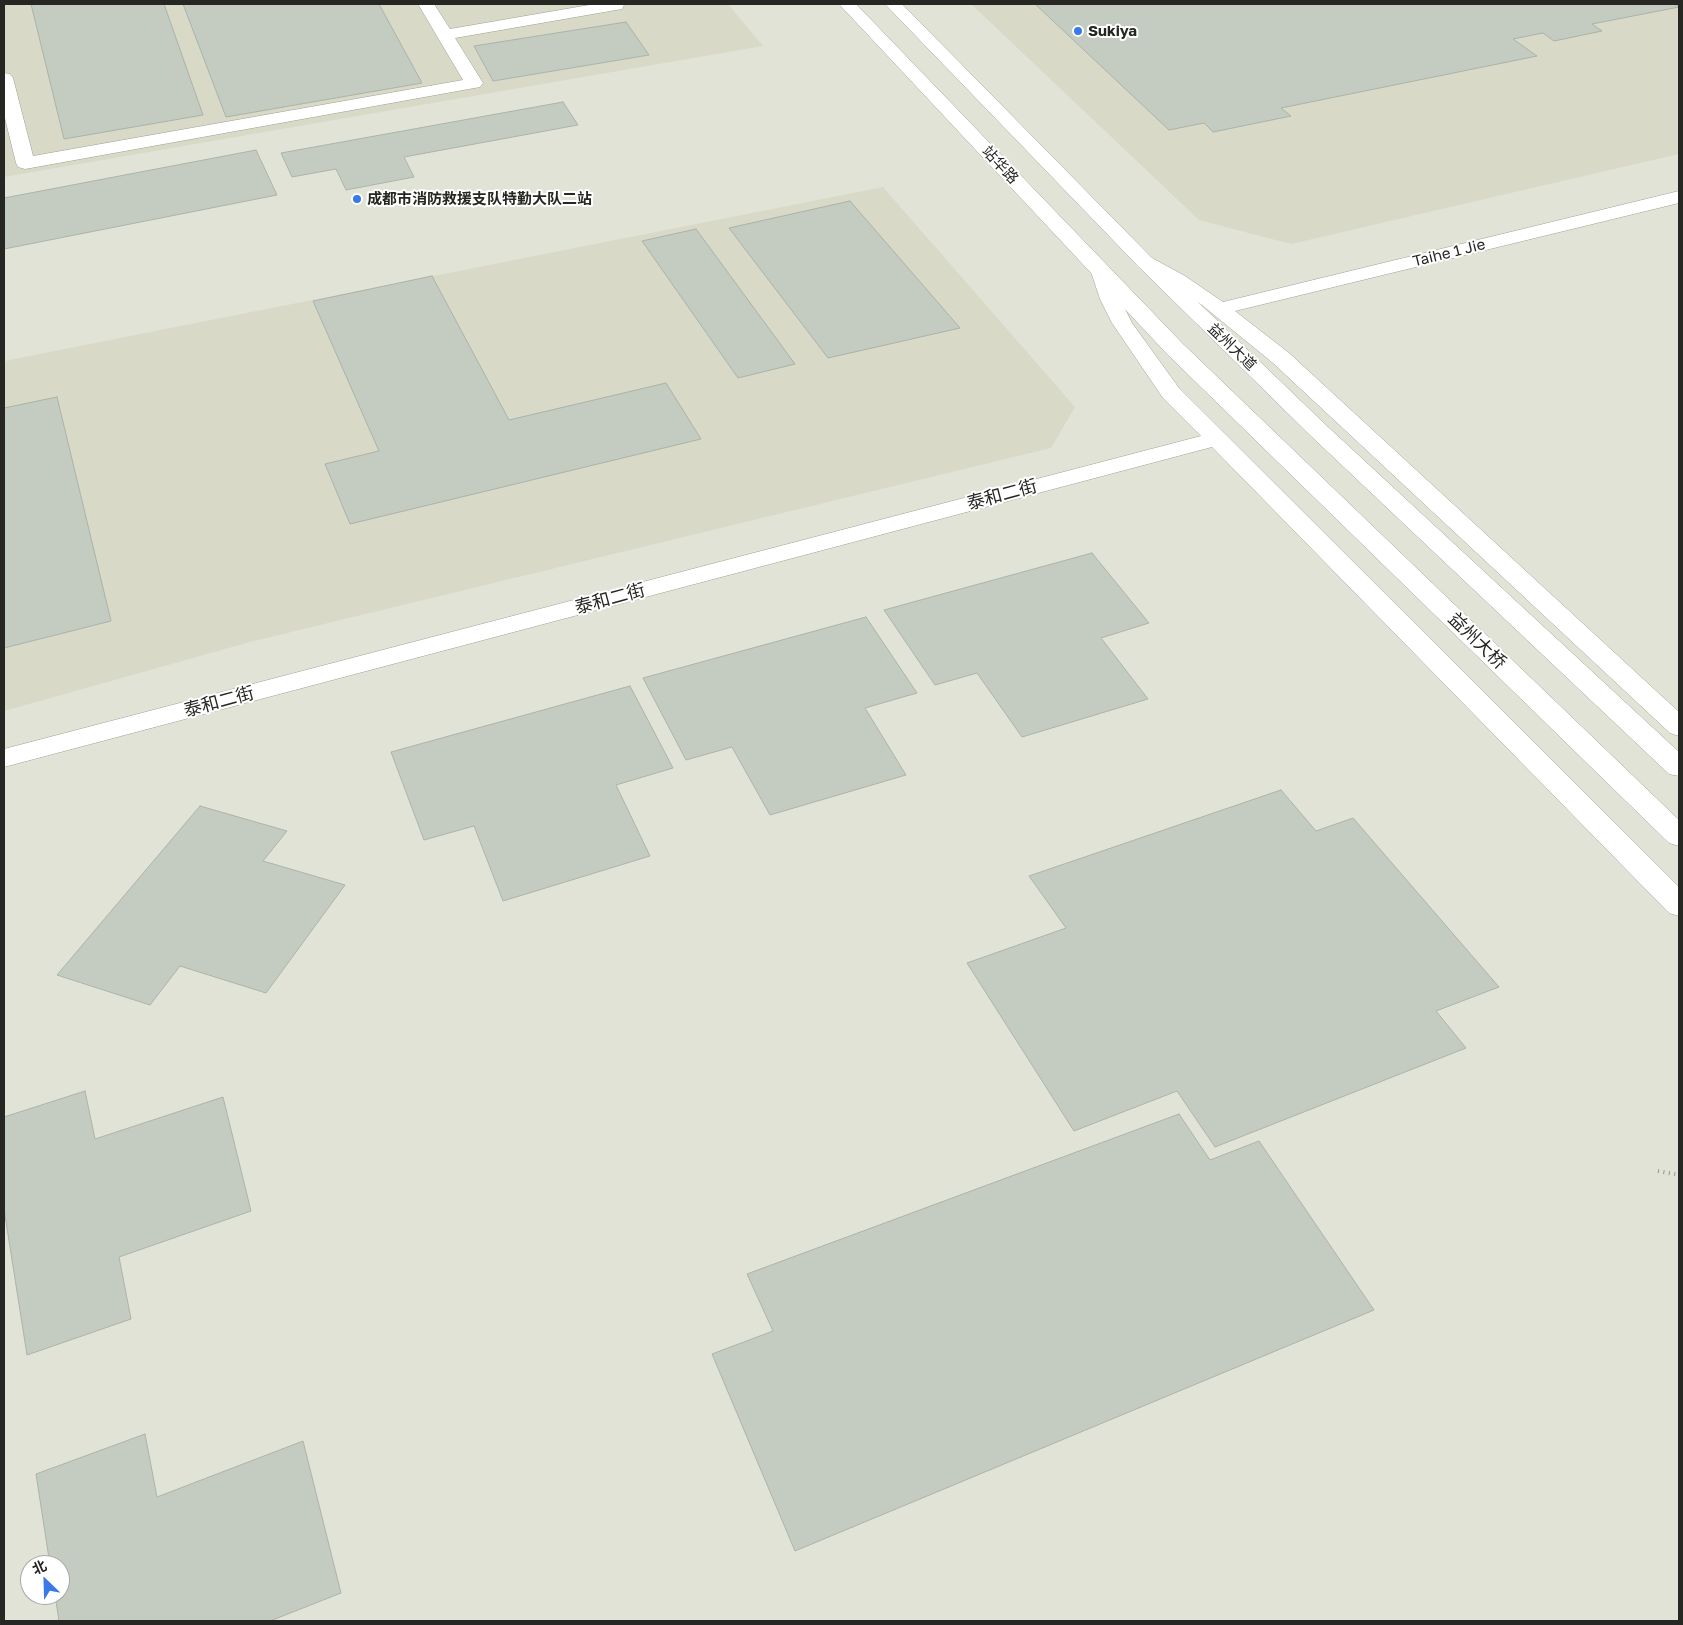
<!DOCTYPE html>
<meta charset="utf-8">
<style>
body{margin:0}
#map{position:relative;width:1683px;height:1625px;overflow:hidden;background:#e2e3d7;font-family:"Golos Text","Noto Sans SC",sans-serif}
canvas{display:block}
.frame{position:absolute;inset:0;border:5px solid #262622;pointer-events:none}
.north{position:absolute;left:20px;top:1555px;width:50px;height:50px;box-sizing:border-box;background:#fff;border:1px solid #a8a8a7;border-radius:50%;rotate:336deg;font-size:14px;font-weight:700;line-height:20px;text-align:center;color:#262622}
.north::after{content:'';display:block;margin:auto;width:18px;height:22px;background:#3979e8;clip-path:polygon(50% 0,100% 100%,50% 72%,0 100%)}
</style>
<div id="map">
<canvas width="1683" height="1625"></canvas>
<div class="frame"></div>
<div class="north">北</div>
</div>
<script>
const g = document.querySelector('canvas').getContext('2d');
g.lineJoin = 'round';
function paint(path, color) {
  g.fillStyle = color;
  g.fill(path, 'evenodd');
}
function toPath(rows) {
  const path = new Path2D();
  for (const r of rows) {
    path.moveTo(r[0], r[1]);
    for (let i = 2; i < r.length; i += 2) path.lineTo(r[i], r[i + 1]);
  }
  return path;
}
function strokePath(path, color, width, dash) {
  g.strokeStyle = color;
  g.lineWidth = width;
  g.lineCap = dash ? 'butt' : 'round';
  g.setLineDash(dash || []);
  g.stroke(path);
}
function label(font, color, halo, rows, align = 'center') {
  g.font = font + ' "Golos Text","Noto Sans SC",sans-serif';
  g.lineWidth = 4;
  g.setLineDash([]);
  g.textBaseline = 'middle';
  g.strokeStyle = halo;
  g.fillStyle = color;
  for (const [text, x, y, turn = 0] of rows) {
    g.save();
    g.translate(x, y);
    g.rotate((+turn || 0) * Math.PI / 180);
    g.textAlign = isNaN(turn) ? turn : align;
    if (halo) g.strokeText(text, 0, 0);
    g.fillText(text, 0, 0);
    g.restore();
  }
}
const built = toPath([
 [4,4,728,4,763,46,4,177],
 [971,4,1679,4,1679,154,1291,244,1199,220],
 [883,187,1075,407,1051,448,250,642,4,711,4,361]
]);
const building = toPath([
 [31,4,164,4,203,115,64,139,31,4],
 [183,4,379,4,422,83,226,117,183,4],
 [1035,4,1674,4,1679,7,1592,24,1602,31,1554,41,1543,33,1513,39,1537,56,1281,108,1291,116,1213,132,1204,123,1169,130,1035,4],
 [626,22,649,55,493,81,474,46,626,22],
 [563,102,578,125,404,157,414,177,346,190,336,169,292,177,281,153,563,102],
 [256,150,277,195,4,249,4,198,256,150],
 [850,201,960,328,828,358,729,228,850,201],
 [696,229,795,364,738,378,642,241,696,229],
 [432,276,509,420,666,383,701,439,350,524,325,464,379,451,313,301,432,276],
 [57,397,111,621,4,648,4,408,57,397],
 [1092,553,1149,623,1101,638,1148,699,1022,737,977,673,935,685,884,610,1092,553],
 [866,617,917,693,865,708,906,775,770,815,732,747,686,760,643,678,866,617],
 [630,686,673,768,616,785,650,856,503,901,474,826,424,840,391,752,630,686],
 [1281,790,1316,831,1353,818,1499,987,1436,1011,1466,1048,1215,1147,1177,1091,1074,1131,967,963,1066,928,1029,876,1281,790],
 [200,806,287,831,263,861,345,885,266,993,180,966,150,1005,57,975,200,806],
 [85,1091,95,1139,223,1097,251,1211,119,1257,131,1319,27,1355,4,1209,4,1117,85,1091],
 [1179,1114,1210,1160,1259,1141,1374,1310,795,1551,712,1354,773,1331,747,1274,1179,1114],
 [145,1434,157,1497,303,1441,341,1593,270,1621,59,1621,55,1595,60,1595,60,1565,50,1565,36,1474,145,1434]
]);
const path = toPath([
 [1658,1171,1679,1175]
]);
const minor = toPath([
 [418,4,434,4,450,29,595,4,624,5,622,9,616,10,455,38,483,83,480,87,25,169,18,167,16,163,4,114,4,73,10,74,13,78,33,156,463,80,418,4],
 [1679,191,1679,203,1235,311,1289,353,1679,712,1679,736,1670,733,1273,363,1202,305,1171,284,1138,266,1135,262,1138,258,1145,256,1152,258,1185,276,1223,302,1679,191],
 [1101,266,1108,268,1111,272,1120,299,1132,323,1179,388,1679,887,1679,916,1669,913,1212,447,4,767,4,749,1201,436,1163,398,1112,323,1100,299,1091,272,1094,268,1101,266]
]);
const major = toPath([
 [839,4,856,4,1183,344,1679,820,1679,846,1669,843,1167,354,839,4],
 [885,4,902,4,1152,258,1328,427,1679,752,1679,776,1669,774,1312,437,1138,266,885,4]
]);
const markers = [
 [1078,31,5,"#3979e8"],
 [357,199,5,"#3979e8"]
];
const farPoinames = [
 ["Sukiya",1088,31],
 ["成都市消防救援支队特勤大队二站",367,199]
];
const farStreetnames = [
 ["站华路",1000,165,47],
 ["Taihe 1 Jie",1449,253,-14],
 ["益州大道",1232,347,44]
];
const streetNames = [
 ["泰和二街",1002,495,-15],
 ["泰和二街",610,599,-15],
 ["益州大桥",1477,641,44],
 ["泰和二街",219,702,-15]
];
paint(built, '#d8d9c6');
paint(building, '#c4ccc2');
strokePath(building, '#abb3aa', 1);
strokePath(minor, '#a0a196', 1);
strokePath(major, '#a0a196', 1);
strokePath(path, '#97978f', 4, [1, 4.5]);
paint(minor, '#fff');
paint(major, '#fff');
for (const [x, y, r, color] of markers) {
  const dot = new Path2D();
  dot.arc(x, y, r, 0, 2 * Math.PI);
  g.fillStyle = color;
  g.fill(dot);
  strokePath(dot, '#fff', 2);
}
label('bold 15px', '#262622', '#fff', farPoinames, 'left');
label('15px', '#262622', '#fff', farStreetnames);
label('18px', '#262622', '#fff', streetNames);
</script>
